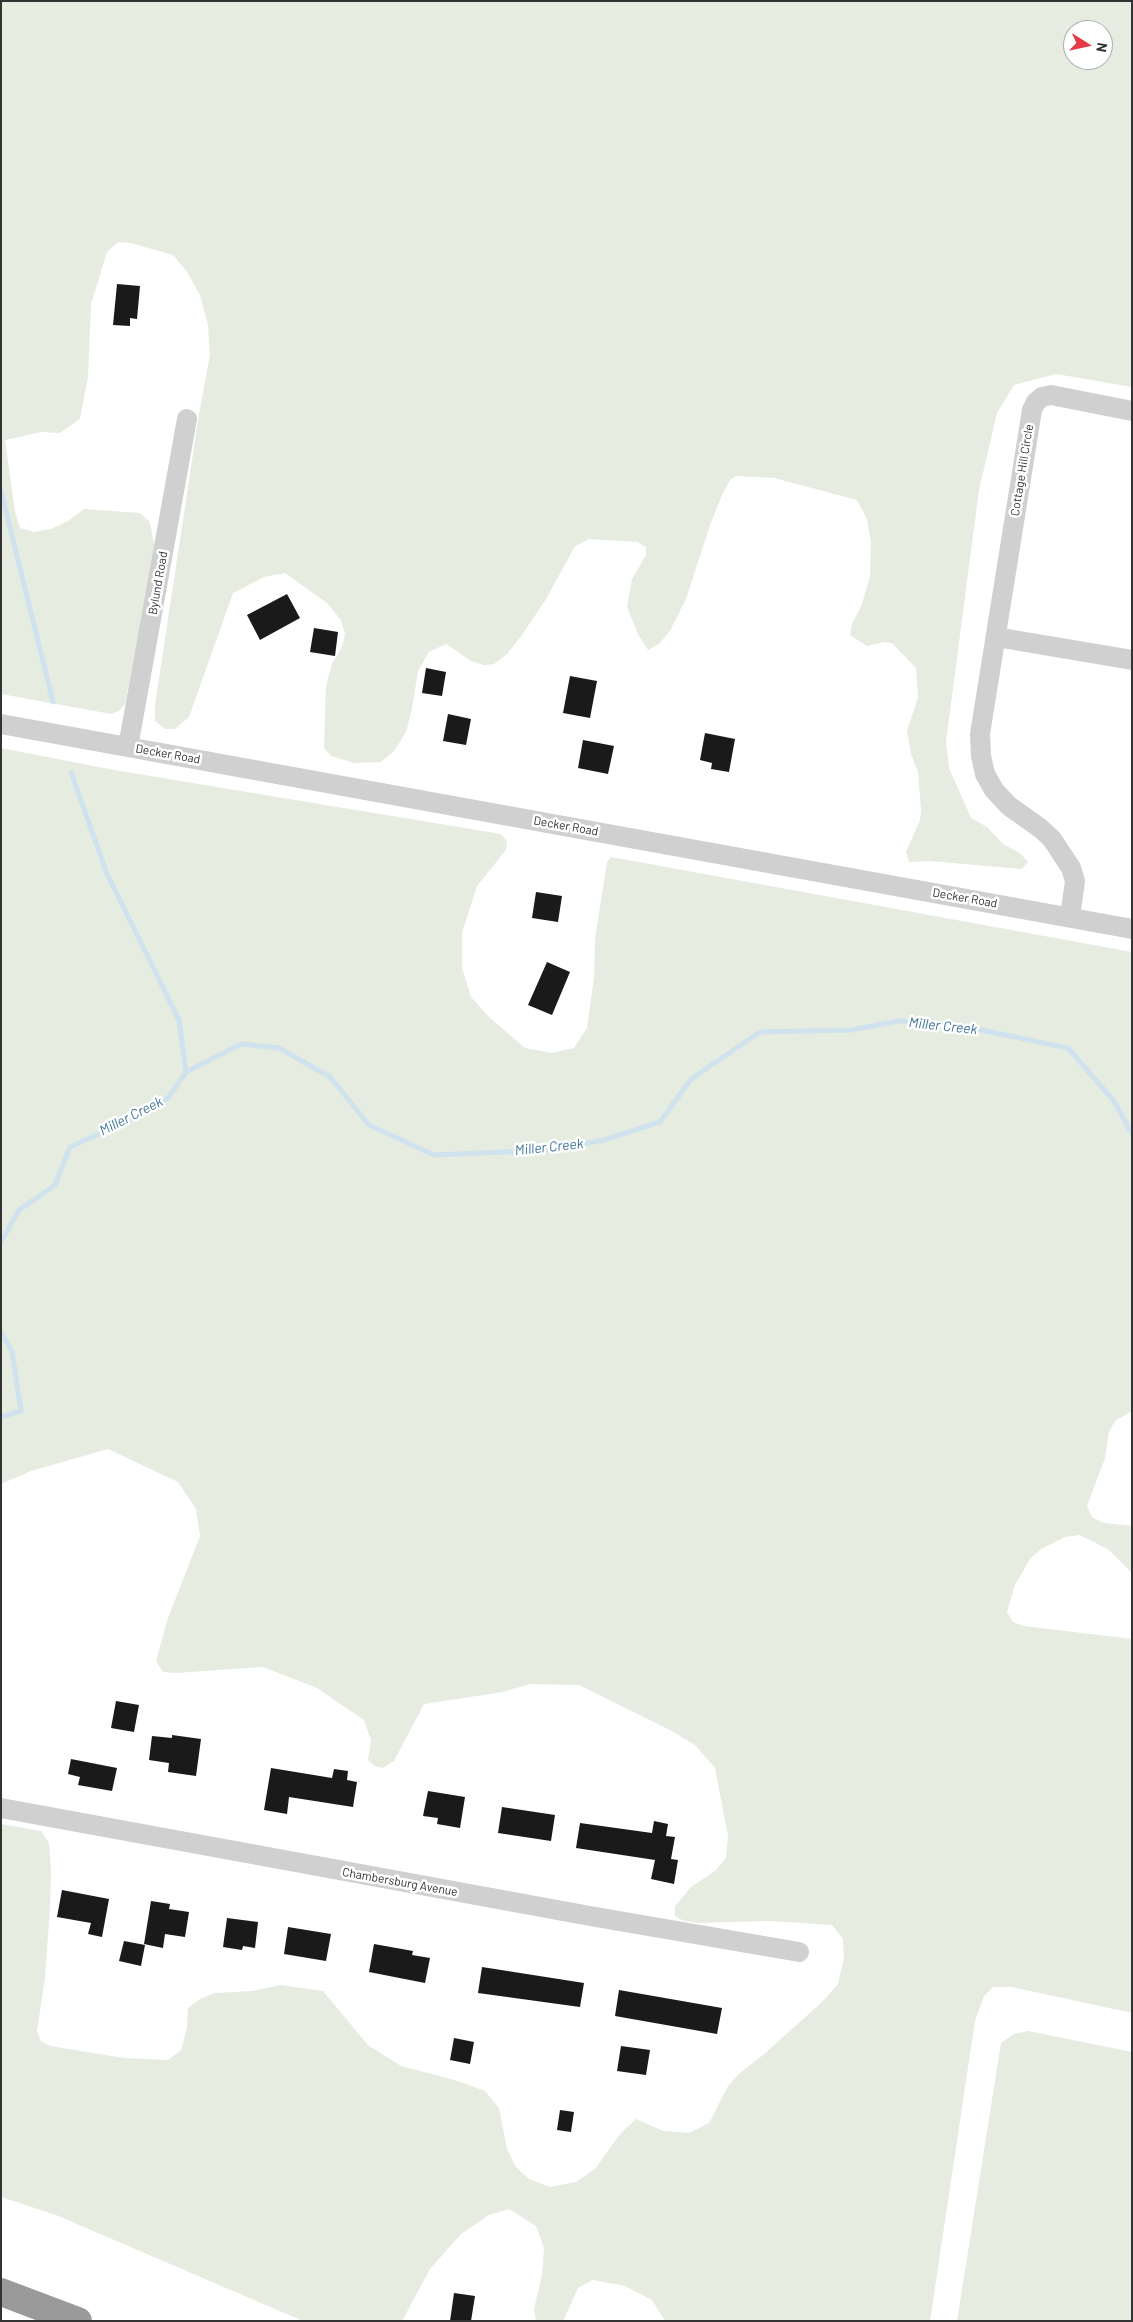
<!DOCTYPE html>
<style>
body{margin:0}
#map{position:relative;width:1133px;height:2322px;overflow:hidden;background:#fff;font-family:Barlow,sans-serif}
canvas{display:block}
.frame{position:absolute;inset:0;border:2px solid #333;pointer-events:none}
.north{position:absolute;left:1063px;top:20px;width:50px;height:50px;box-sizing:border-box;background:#fff;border:1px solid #adadad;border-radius:50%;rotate:100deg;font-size:14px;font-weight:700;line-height:20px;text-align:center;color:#333}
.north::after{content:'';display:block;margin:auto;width:18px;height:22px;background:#e63946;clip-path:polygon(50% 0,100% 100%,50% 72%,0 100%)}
</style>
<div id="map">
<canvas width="1133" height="2322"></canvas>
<div class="frame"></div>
<div class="north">N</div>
</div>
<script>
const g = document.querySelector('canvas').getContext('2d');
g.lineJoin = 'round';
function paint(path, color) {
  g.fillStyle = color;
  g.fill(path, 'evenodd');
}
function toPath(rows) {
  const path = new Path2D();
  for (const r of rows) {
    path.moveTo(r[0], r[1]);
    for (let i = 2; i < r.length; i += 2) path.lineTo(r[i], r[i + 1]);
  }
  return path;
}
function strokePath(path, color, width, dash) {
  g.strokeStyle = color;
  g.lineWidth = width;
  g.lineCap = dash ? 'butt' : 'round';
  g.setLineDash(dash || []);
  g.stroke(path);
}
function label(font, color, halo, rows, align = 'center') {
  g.font = font + ' Barlow,sans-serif';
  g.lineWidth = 5;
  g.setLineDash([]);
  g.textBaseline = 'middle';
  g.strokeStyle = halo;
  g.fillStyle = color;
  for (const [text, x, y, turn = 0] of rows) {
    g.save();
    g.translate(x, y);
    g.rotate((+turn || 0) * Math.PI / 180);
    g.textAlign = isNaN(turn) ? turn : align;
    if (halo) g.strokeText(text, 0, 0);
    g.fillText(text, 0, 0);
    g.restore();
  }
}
const green = toPath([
 [1,1,1132,1,1132,387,1056,374,1014,385,997,413,979,490,946,742,949,768,971,818,987,827,1003,844,1020,853,1028,862,1022,869,929,861,909,862,906,852,920,820,921,810,918,772,911,754,907,731,918,697,916,668,892,643,884,642,867,646,850,635,852,624,862,604,870,576,871,542,867,519,857,500,774,478,736,476,730,480,722,495,710,525,686,599,670,631,659,644,648,650,638,634,627,607,632,579,646,555,646,547,637,542,589,539,575,546,545,601,519,639,507,654,494,664,484,665,471,661,446,644,429,652,418,671,412,709,406,732,394,751,381,762,354,763,331,756,324,748,326,686,332,664,342,647,345,634,341,620,327,603,285,573,264,577,233,593,189,717,175,729,165,729,155,721,155,705,199,414,210,355,208,325,200,295,187,272,173,255,131,243,118,242,107,252,91,304,88,377,80,419,60,433,41,432,5,440,15,512,20,528,34,532,51,529,68,521,84,509,140,513,150,522,155,550,125,704,119,711,111,714,1,694],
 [1073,30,1103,30,1103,60,1073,60],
 [1,748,114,770,501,834,507,841,506,850,477,886,462,933,462,968,471,997,489,1017,525,1048,552,1053,574,1048,587,1028,594,978,595,939,607,862,611,857,1132,952,1132,1411,1115,1421,1109,1432,1105,1458,1087,1506,1092,1517,1104,1523,1132,1526,1132,1573,1109,1550,1094,1542,1079,1535,1065,1537,1041,1549,1030,1559,1015,1585,1007,1612,1013,1622,1024,1626,1132,1639,1132,2013,1012,1987,993,1987,984,1996,975,2021,930,2321,665,2321,652,2300,625,2286,593,2280,578,2288,563,2321,536,2321,534,2309,542,2274,544,2248,536,2226,509,2209,489,2215,461,2234,430,2269,402,2321,303,2321,56,2215,1,2197,1,1824,41,1831,49,1843,51,1870,50,1909,45,1977,37,2031,41,2041,50,2046,124,2058,168,2060,181,2050,187,2028,188,2008,200,1999,215,1993,252,1991,280,1985,323,1991,368,2045,401,2066,458,2081,485,2091,499,2108,507,2149,515,2166,529,2179,550,2187,576,2182,595,2169,620,2134,636,2119,663,2131,689,2133,709,2123,728,2086,740,2073,763,2055,822,2002,838,1984,844,1958,843,1939,832,1925,770,1921,697,1923,682,1920,675,1916,675,1906,681,1899,691,1887,715,1871,726,1858,728,1836,715,1768,695,1745,670,1730,579,1685,530,1684,503,1692,424,1704,394,1761,383,1768,375,1766,368,1760,371,1740,364,1720,317,1688,263,1667,176,1673,163,1672,156,1661,168,1618,200,1536,196,1509,178,1482,108,1449,31,1471,1,1484],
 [1028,2031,1132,2052,1132,2321,957,2321,1001,2043,1014,2034]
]);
const stream = toPath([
 [1,491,53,702],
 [71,772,107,874,179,1020,186,1072],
 [1,1242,19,1210,55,1185,70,1147,123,1123,168,1098,186,1072,241,1044,279,1048,330,1077,369,1125,434,1155,551,1150,604,1140,660,1122,691,1079,760,1032,851,1030,899,1021,957,1025,1068,1048,1114,1101,1132,1134],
 [1,1332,12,1352,21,1411,1,1417]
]);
const building = toPath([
 [117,284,140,286,137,319,130,318,130,326,113,325],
 [287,594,300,618,260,640,247,615],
 [314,628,338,632,335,656,310,652],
 [426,668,446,672,442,696,422,693],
 [570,676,597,681,590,718,563,713],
 [448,714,471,719,466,745,443,741],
 [705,733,735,739,729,772,711,769,712,763,700,760],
 [583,740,614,746,608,774,578,768],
 [536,892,562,896,558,922,532,918],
 [547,962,570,972,552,1015,528,1005],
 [116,1701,139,1705,134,1732,111,1728],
 [172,1735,201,1739,196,1776,168,1772,169,1763,149,1760,152,1736,172,1738],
 [71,1759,117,1768,112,1791,78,1785,80,1777,68,1774],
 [271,1768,332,1778,334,1769,348,1771,347,1780,357,1782,353,1807,289,1797,287,1814,264,1810],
 [428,1791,465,1797,460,1828,437,1824,438,1818,423,1816],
 [502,1807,555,1815,551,1841,498,1833],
 [654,1821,668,1824,666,1836,675,1837,671,1859,678,1860,674,1884,651,1879,655,1860,576,1848,580,1823,652,1833],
 [62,1890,109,1899,102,1937,88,1934,91,1923,57,1917],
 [151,1901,170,1904,169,1909,189,1912,185,1937,165,1934,163,1948,144,1944],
 [227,1918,258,1922,255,1948,243,1946,242,1950,223,1947],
 [288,1927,331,1934,326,1961,284,1954],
 [124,1941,145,1945,141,1966,119,1961],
 [374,1944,413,1951,412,1955,430,1958,425,1983,369,1972],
 [482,1967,584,1983,580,2007,478,1993],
 [619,1990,722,2008,717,2034,615,2016],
 [454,2038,474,2042,470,2064,450,2060],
 [621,2046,650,2050,646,2075,617,2071],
 [560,2110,574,2112,571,2132,557,2130],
 [454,2293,475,2296,471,2321,450,2321]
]);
const minor = toPath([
 [996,637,1132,660],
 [1,724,1132,929],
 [128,747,187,419],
 [1070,917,1075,881,1071,868,1052,839,1040,828,1009,806,994,790,985,774,981,756,980,734,1032,410,1036,402,1042,397,1051,395,1132,411],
 [1,1808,590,1916,799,1952]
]);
const highway = toPath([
 [1,2292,78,2321]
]);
const streetNames = [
 ["Cottage Hill Circle",1022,470,-81],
 ["Bylund Road",158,583,-80],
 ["Decker Road",168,754,10],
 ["Decker Road",566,826,10],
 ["Decker Road",965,898,10],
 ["Chambersburg Avenue",400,1882,10]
];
const waterNames = [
 ["Miller Creek",943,1026,6],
 ["Miller Creek",131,1116,-27],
 ["Miller Creek",549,1147,-6]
];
paint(green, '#e6ecdf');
strokePath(stream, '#cfe2ee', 5);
paint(building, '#1a1a1a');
strokePath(minor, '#d0d0d0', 20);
strokePath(highway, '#9a9a9a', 28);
label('12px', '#333', '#fff', streetNames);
label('italic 14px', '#3f7597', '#fff', waterNames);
</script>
